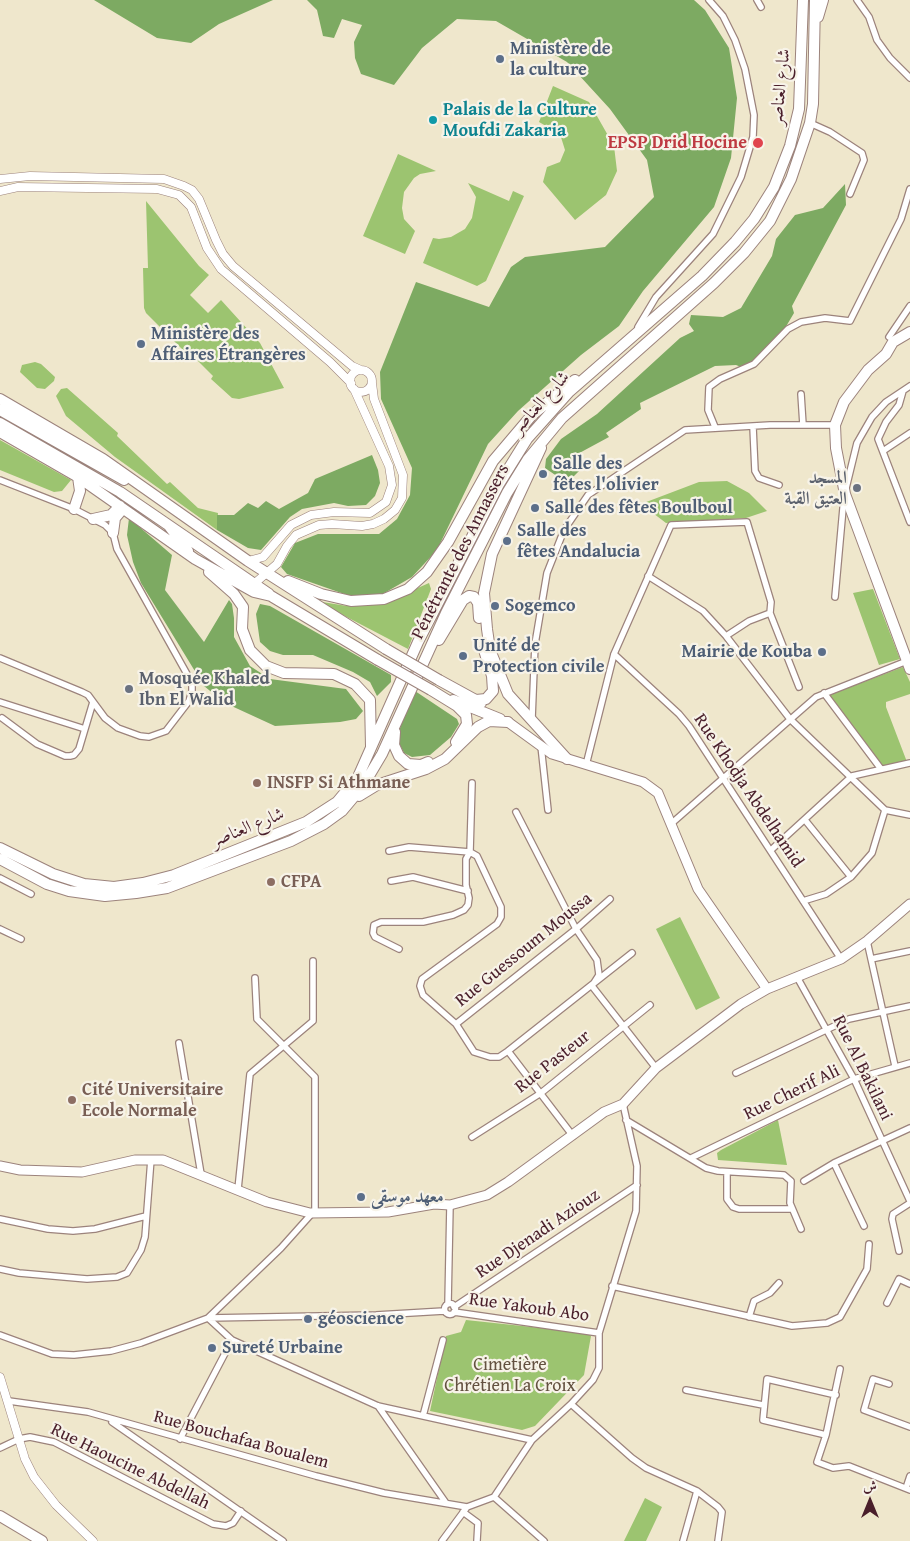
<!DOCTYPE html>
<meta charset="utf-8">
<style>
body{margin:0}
#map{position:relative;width:910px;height:1541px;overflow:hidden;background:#efe7cc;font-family:"Gentium Book Plus",Amiri,serif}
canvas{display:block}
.north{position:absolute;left:845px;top:1476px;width:50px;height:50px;-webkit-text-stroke:4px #f7f3e8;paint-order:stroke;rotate:0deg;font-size:14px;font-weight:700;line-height:20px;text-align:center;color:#4a1f2b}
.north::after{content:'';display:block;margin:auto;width:18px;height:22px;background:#4a1f2b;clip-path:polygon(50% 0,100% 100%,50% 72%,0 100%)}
</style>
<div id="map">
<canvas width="910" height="1541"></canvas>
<div class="north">ش</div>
</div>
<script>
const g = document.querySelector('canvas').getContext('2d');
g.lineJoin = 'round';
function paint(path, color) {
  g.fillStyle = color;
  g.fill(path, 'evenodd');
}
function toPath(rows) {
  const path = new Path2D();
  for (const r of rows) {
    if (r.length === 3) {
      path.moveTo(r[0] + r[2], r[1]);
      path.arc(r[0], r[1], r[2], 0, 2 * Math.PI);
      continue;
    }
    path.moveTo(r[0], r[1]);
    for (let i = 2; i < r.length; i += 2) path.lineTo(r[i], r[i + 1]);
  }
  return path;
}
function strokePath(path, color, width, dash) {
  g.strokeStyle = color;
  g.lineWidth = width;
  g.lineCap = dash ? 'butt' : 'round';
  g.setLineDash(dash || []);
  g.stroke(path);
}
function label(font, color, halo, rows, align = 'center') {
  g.font = font + ' "Gentium Book Plus",Amiri,serif';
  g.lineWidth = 4.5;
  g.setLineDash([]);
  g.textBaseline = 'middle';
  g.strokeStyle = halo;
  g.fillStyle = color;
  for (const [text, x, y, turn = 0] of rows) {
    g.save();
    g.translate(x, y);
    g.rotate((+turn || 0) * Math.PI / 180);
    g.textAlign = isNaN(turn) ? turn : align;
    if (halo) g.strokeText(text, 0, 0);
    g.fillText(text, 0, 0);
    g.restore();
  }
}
const green = toPath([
 [553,86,589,102,614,146,617,171,606,195,575,220,543,182,547,167,560,162,565,150,560,134,539,122],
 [398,154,436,171,420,174,414,178,404,192,402,208,404,219,415,231,405,254,363,236],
 [468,183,509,201,513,191,524,196,486,281,477,286,423,263,433,238,439,239,451,237,465,229,472,218,476,197],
 [146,201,199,266,209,275,190,295,208,313,221,300,260,343,284,388,239,399,232,398,211,379,213,376,196,359,194,361,146,313,144,308,143,268,148,268],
 [35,362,41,364,55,377,54,381,45,389,37,388,20,372,22,365],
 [67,388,118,433,117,436,167,484,170,482,198,508,218,513,217,530,115,457,66,416,56,396,61,389],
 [0,440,71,480,62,491,54,492,0,470],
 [727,481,749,493,767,511,746,518,666,523,641,504,699,482],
 [429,583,431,589,408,649,316,601,347,606,386,602],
 [873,589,900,659,879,665,853,593],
 [903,667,910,682,910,694,886,702,886,707,907,762,883,766,829,695],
 [680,917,720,998,696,1010,656,929],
 [778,1120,787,1165,718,1160,717,1153,721,1150],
 [466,1320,588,1333,591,1336,584,1375,535,1426,522,1430,430,1411,446,1336,461,1332],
 [645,1498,662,1507,646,1541,624,1541]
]);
const forest = toPath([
 [94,0,273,0,219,24,191,43,157,38],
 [307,0,694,0,705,10,729,48,737,98,731,158,714,207,643,291,619,326,581,355,518,411,488,444,437,550,412,577,381,595,350,596,287,574,281,567,295,543,318,534,379,534,397,519,410,495,412,468,381,399,380,372,416,282,489,307,511,267,525,257,605,247,654,197,647,160,610,109,567,62,496,21,457,19,422,48,394,85,361,74,355,58,354,42,362,25,342,19,334,38,323,36,317,10],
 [845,184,846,205,792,306,794,313,778,340,746,369,736,365,715,366,640,403,641,409,606,433,609,437,572,457,580,470,567,483,545,468,546,459,561,439,597,414,680,338,694,331,689,324,691,315,723,317,741,308,772,256,776,239,795,215,823,208],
 [372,455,378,470,380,483,375,496,366,505,348,506,334,503,302,509,290,517,261,550,248,548,217,530,217,515,234,515,248,503,258,508,266,501,279,509,308,493,315,479],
 [129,518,172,555,165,590,204,642,229,600,232,604,234,618,234,637,250,666,270,679,346,689,363,711,356,719,340,722,275,726,225,703,204,686,141,583,133,562,127,535],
 [260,604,270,606,391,675,391,682,377,696,370,682,353,672,313,655,283,655,270,651,260,642,256,614],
 [415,691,457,719,459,724,451,737,430,755,412,757,404,753,399,743,399,731,405,713]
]);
const minor = toPath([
 [757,0,761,7],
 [857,0,869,17,877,40,890,58,910,78],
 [810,123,830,132,862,153,864,160,850,194],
 [638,327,656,297,713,234,741,177,753,137,754,115,745,69,735,40,723,16,709,0],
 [889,337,910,306],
 [903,391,899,405,886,422,878,439,910,522],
 [801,394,803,425],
 [715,427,708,410,709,387,720,379,754,364,788,329,801,322,825,318,850,321,901,219,910,189],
 [753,427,755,471,759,478,779,485],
 [883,451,910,433],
 [0,480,74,509,105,525,113,533,117,549,192,683,192,691,189,701,166,731,149,737,140,736,118,728,105,718,88,695,82,692,0,658],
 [846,488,857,443,872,417,886,402,910,386],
 [648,576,703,611,726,636,790,719,885,810,910,815],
 [835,597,844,497],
 [726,636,749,621,770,613],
 [614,654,679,714,689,726,841,959],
 [824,693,881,769],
 [0,702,85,729],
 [2,718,37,744,65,756,70,756,74,755,79,749,93,702],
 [532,719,535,644,547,573,564,530,588,495,685,430,770,425,835,425],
 [541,746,548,810],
 [586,765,614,654,671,525,747,522,771,602,770,613,799,687],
 [516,812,576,929,597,960,599,975,592,986,656,1068],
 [805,820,851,877],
 [672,823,816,697,907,661],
 [771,850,852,776,910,763],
 [389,851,409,847,470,852,472,783],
 [0,878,31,894],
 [391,881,413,877,468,891],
 [803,901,826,894,851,877,872,853,885,810],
 [0,929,21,939],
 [867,941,895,1066],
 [399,949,375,937,373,933,374,925,381,922,423,922,453,915,464,910,468,905,469,898,466,885,466,859,470,852,477,856,501,907,501,917,497,924,422,979,420,986,423,995,456,1024,474,1052,490,1057,499,1057,508,1051,573,1136],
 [871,959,910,951],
 [797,977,854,1079,910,1201],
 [456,1024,576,929,610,899],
 [179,1043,201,1174],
 [508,1051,632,953],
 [736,1073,849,1019,910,1006],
 [626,1120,706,1168,718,1171,784,1175,791,1181,790,1203,801,1229],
 [472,1137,541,1093,650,1005],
 [691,1158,854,1079,910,1063],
 [834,1163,864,1226],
 [727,1172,727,1199,733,1207,739,1209,791,1209],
 [804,1181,834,1163,910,1128],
 [238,1189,250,1074,313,1021,313,961],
 [0,1219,48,1229,73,1231,95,1229,146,1216],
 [899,1251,892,1219,893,1214,910,1203],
 [0,1269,19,1273,87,1279,117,1277,127,1273,141,1250,145,1237,151,1159],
 [612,1286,792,1326,827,1323,840,1317,867,1269,869,1244],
 [887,1303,899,1279,910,1284],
 [450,1309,5.5],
 [448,1304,450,1205],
 [454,1307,637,1185],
 [454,1312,599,1333],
 [749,1317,754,1301,770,1293,779,1283],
 [208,1318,232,1340,378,1406,532,1440],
 [208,1318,376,1315,444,1311],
 [0,1335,52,1354,74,1355,111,1351,141,1343,208,1318,281,1248,315,1210,315,1077,257,1019,255,978],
 [840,1369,826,1435,817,1462,833,1468,849,1466,910,1490],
 [889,1384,873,1379,864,1410,910,1427],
 [686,1390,763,1405],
 [9,1401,88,1412,316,1476,384,1493,467,1507],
 [571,1404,632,1458,646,1468,697,1491,718,1507,722,1512,718,1541],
 [378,1406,446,1503],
 [423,1416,443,1340],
 [112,1422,283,1541],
 [826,1435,763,1420,767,1379,836,1395],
 [180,1439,232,1340],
 [0,1448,19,1439,30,1437,54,1442,213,1524,226,1526,233,1523,241,1511],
 [906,1488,910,1476],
 [494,1497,544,1541],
 [463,1512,478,1523,477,1541],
 [442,1541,467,1507,494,1497,532,1440,571,1404,593,1380,599,1368,599,1333,636,1211,637,1166,623,1104],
 [683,1541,697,1491]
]);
const tertiary = toPath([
 [0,179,30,176,164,179,184,186,192,190,199,199,216,240,223,254,233,266,352,366,361,370],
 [0,191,18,187,157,189,179,195,191,207,207,248,221,269,330,362,351,383],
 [361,381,11],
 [248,561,263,557,291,525,311,515,334,512,370,513,386,502,392,485,389,466,354,389],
 [255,583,277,564,287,546,296,535,319,525,332,524,362,526,373,524,384,519,395,510,402,498,403,475,374,399,372,383],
 [0,1377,25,1459,34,1477,56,1505,93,1541]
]);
const secondary = toPath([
 [508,722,552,754,643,782,658,793,698,889,767,989],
 [0,1166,20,1170,82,1172,135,1160,163,1160,267,1202,310,1213,388,1212,434,1204,450,1205,472,1199,487,1195,508,1182,604,1112,623,1104,656,1068,741,1004,767,989,841,959,867,941,910,904]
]);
const primary = toPath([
 [910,332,893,342,886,354,868,370,844,402,835,425,836,448,845,494,910,669],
 [0,1516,42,1541]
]);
const trunk = toPath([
 [818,17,823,0],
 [0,399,103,459,248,561,386,649],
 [0,410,124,480],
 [0,423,120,492,269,594],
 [0,432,78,477,195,559,254,592,271,596,378,660],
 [541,448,492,554,484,593,487,629,490,650,508,694,567,759],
 [74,509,80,491,78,477],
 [93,519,111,515,120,506],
 [169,526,188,551],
 [113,533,115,518,121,511],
 [209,572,234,594,243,607,242,629,250,650,266,666,284,673,334,674,355,684,370,700,371,747],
 [288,581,321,594,351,601,384,599,408,589,427,572,448,542,493,461,532,415,575,380],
 [439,640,463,600,469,596,474,597,478,603,479,618],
 [439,680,481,703],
 [431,690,457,706,466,715,467,724,456,742],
 [453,700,500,719],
 [476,700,486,699,493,691,492,676,484,650],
 [395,732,394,745,399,756,408,764,421,765,428,762],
 [359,796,377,785,426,769,445,759,478,727,489,721,508,722],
 [0,848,53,874,84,884,114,887,143,883,174,875,306,822,337,802,358,777,418,642,499,484,527,439,569,392,702,276,735,242,754,219,774,187,790,146,799,109,803,0],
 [0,859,47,884,69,891,105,896,136,893,167,888,291,841,324,824,342,811,363,786,382,754,446,613,507,493,528,459,562,418,714,283,744,253,770,221,791,179,810,123,813,104,815,0]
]);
const trunkBridge = toPath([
 [386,649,439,680],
 [378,660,431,690]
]);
const markers = [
 [500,59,5,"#5c6f8a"],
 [433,120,5,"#0f9aa8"],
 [758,143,6,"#e0444e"],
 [141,344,5,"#5c6f8a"],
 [543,474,5,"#5c6f8a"],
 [857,488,5,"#6b7280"],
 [535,508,5,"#5c6f8a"],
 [507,541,5,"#5c6f8a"],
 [495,606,5,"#5c6f8a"],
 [822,652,5,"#5c6f8a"],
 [463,656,5,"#5c6f8a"],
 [129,689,5,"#6b7280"],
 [257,783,5,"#8d6e63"],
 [271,882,5,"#8d6e63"],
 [72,1100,5,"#8d6e63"],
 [361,1197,5,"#5c6f8a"],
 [308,1319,5,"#5c6f8a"],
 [212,1348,5,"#5c6f8a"]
];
const serviceNames = [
 ["Ministère de",510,49],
 ["la culture",510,70],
 ["Ministère des",151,334],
 ["Affaires Étrangères",151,355],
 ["Salle des",553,464],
 ["fêtes l'olivier",553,485],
 ["Salle des fêtes Boulboul",545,508],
 ["Salle des",517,531],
 ["fêtes Andalucia",517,552],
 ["Sogemco",505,606],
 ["Unité de",473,646],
 ["Protection civile",473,667],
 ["Mairie de Kouba",812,652,"right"],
 ["معهد موسقى",371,1197],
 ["géoscience",318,1319],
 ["Sureté Urbaine",222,1348]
];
const streetNames = [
 ["شارع العناصر",781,87,-84],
 ["شارع العناصر",541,403,-48],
 ["Pénétrante des Annassers",461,552,-63],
 ["Rue Khodja Abdelhamid",748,791,56],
 ["شارع العناصر",248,828,-22],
 ["Rue Guessoum Moussa",524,950,-39],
 ["Rue Pasteur",553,1062,-38],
 ["Rue Al Bakilani",862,1068,64],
 ["Rue Cherif Ali",792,1093,-26],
 ["Rue Djenadi Aziouz",538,1234,-34],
 ["Rue Yakoub Abo",529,1308,8],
 ["Rue Bouchafaa Boualem",241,1440,15],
 ["Rue Haoucine Abdellah",130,1467,26]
];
const cultureNames = [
 ["Palais de la Culture",443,110],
 ["Moufdi Zakaria",443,131]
];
const healthNames = [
 ["EPSP Drid Hocine",747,143]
];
const worshipNames = [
 ["المسجد",847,478],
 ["العتيق القبة",847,499],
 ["Mosquée Khaled",139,679,"left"],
 ["Ibn El Walid",139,700,"left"]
];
const educationNames = [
 ["INSFP Si Athmane",267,783],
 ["CFPA",281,882],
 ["Cité Universitaire",82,1090],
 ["Ecole Normale",82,1111]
];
const parkNames = [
 ["Cimetière",510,1365],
 ["Chrétien La Croix",510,1386]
];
paint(green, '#9cc470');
paint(forest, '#7daa62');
strokePath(minor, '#9c837c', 8);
strokePath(tertiary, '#9c837c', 9);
strokePath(secondary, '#9c837c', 11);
strokePath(primary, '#9c837c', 12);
strokePath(trunk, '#9c837c', 12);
strokePath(minor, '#fff', 5.5);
strokePath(tertiary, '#fff', 8);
strokePath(secondary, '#fff', 9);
strokePath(primary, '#fff', 10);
strokePath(trunk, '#fff', 10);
strokePath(trunkBridge, '#9c837c', 12, []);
strokePath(trunkBridge, '#fff', 10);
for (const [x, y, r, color] of markers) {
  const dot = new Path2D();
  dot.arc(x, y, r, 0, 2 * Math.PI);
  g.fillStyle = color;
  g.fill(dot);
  strokePath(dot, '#f7f3e8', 2);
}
label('bold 18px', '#4e5e75', '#f7f3e8', serviceNames, 'left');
label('18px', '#4a1f2b', '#f7f3e8', streetNames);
label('bold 18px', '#0d838f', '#f7f3e8', cultureNames, 'left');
label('bold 18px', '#be3a42', '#f7f3e8', healthNames, 'right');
label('bold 18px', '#5b616d', '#f7f3e8', worshipNames, 'right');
label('bold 18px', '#785e54', '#f7f3e8', educationNames, 'left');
label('18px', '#635140', '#f7f3e8', parkNames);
</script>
